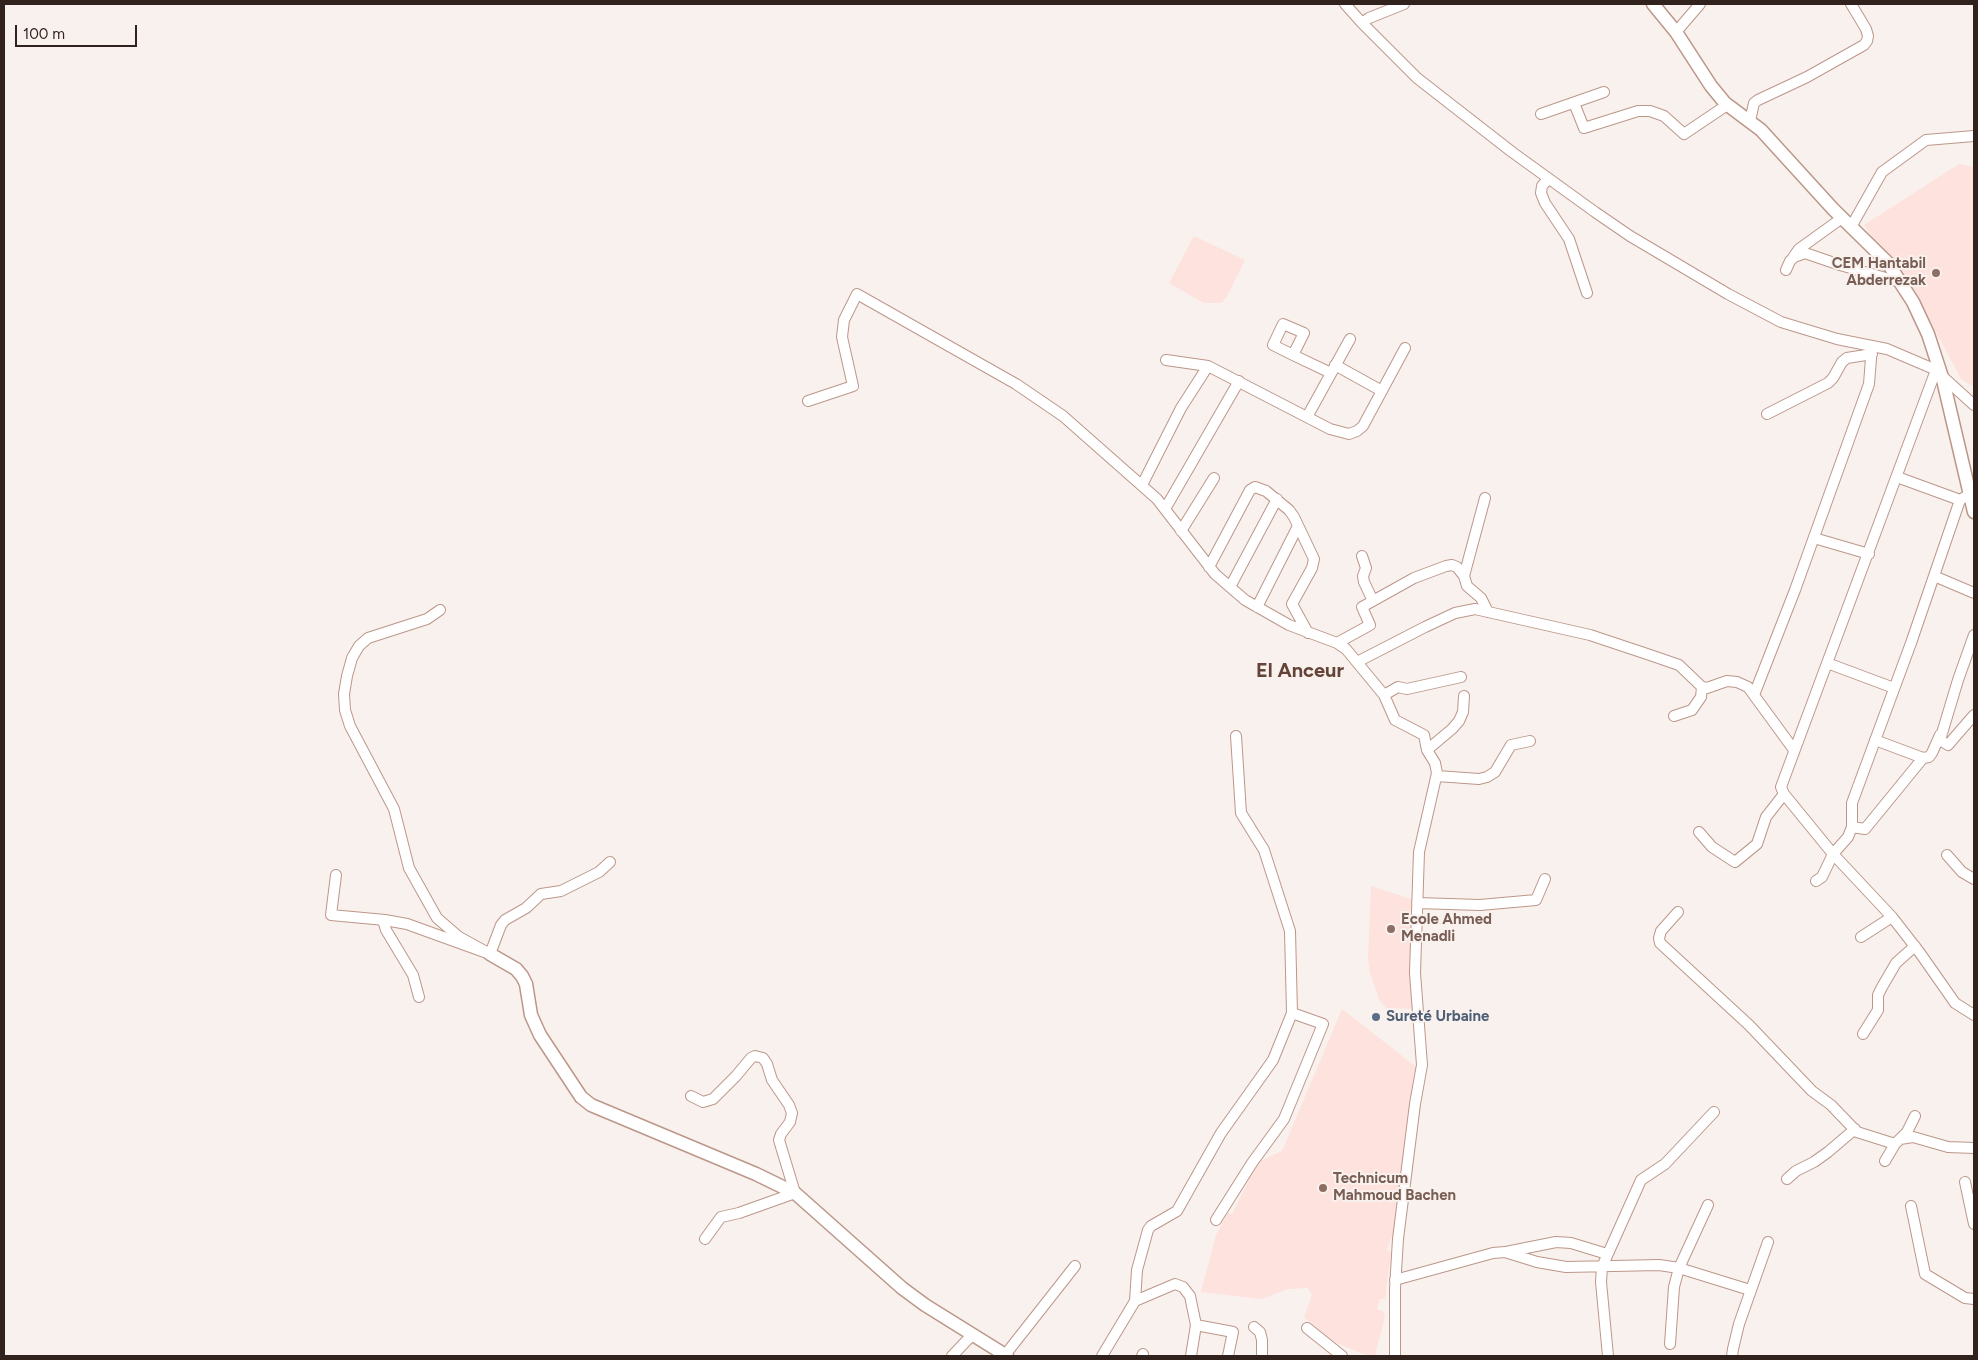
<!DOCTYPE html>
<meta charset="utf-8">
<style>
body{margin:0}
#map{position:relative;width:1978px;height:1360px;overflow:hidden;background:#f9f1ee;font-family:Figtree,sans-serif}
canvas{display:block}
.frame{position:absolute;inset:0;border:5px solid #31221d;pointer-events:none}
.scale{position:absolute;left:15px;top:25px;width:122px;height:22px;box-sizing:border-box;border:2px solid #31221d;border-top:0;padding-left:6px;font-size:15px;line-height:18px;white-space:nowrap;color:#31221d;-webkit-text-stroke:4px #f9f1ee;paint-order:stroke}
</style>
<div id="map">
<canvas width="1978" height="1360"></canvas>
<div class="frame"></div>
<div class="scale">100 m</div>
</div>
<script>
const g = document.querySelector('canvas').getContext('2d');
g.lineJoin = 'round';
function paint(path, color) {
  g.fillStyle = color;
  g.fill(path, 'evenodd');
}
function toPath(rows) {
  const path = new Path2D();
  for (const r of rows) {
    path.moveTo(r[0], r[1]);
    for (let i = 2; i < r.length; i += 2) path.lineTo(r[i], r[i + 1]);
  }
  return path;
}
function strokePath(path, color, width, dash) {
  g.strokeStyle = color;
  g.lineWidth = width;
  g.lineCap = dash ? 'butt' : 'round';
  g.setLineDash(dash || []);
  g.stroke(path);
}
function label(font, color, halo, rows, align = 'center') {
  g.font = font + ' Figtree,sans-serif';
  g.lineWidth = 4;
  g.setLineDash([]);
  g.textBaseline = 'middle';
  g.strokeStyle = halo;
  g.fillStyle = color;
  for (const [text, x, y, turn = 0] of rows) {
    g.save();
    g.translate(x, y);
    g.rotate((+turn || 0) * Math.PI / 180);
    g.textAlign = isNaN(turn) ? turn : align;
    if (halo) g.strokeText(text, 0, 0);
    g.fillText(text, 0, 0);
    g.restore();
  }
}
const education = toPath([
 [1959,164,1974,167,1974,387,1961,379,1925,311,1864,225],
 [1194,236,1245,260,1227,296,1222,303,1204,303,1169,283],
 [1371,886,1414,900,1413,1009,1386,1008,1379,999,1370,973,1368,959],
 [1342,1009,1419,1069,1395,1235,1391,1238,1387,1250,1391,1252,1385,1299,1380,1299,1377,1309,1383,1311,1385,1316,1375,1356,1369,1356,1334,1342,1304,1317,1312,1295,1308,1288,1288,1289,1262,1299,1201,1292,1216,1235,1228,1213,1232,1214,1258,1162,1282,1151]
]);
const minor = toPath([
 [1345,4,1362,23,1417,78,1512,152,1595,212,1630,236,1728,294,1781,322,1837,339,1887,349,1941,372],
 [1362,23,1369,18,1404,4],
 [1676,32,1700,4],
 [1574,103,1584,128,1638,111,1650,111,1664,116,1684,134,1727,105],
 [1541,114,1604,92],
 [1750,121,1754,103,1758,100,1807,77,1864,45,1867,41,1868,36,1866,29,1851,4],
 [1548,179,1542,186,1541,193,1545,203,1569,239,1587,293],
 [1851,227,1882,172,1926,140,1974,136],
 [1794,256,1799,249,1842,218],
 [1786,270,1790,261,1794,257,1805,253,1840,265,1900,282],
 [1293,355,1304,333,1283,324,1273,345,1293,355,1331,373],
 [1166,360,1208,366,1330,429,1349,434,1357,431,1363,426,1405,348],
 [1335,365,1382,391],
 [1936,370,1781,787,1784,794,1833,854,1892,917,1920,953,1955,1003,1974,1015],
 [1943,377,1974,405],
 [808,401,853,386,842,337,844,320,857,294,1016,384,1063,416,1157,499,1215,574,1245,600,1289,625,1337,643,1346,649,1384,695,1395,720,1424,735,1427,750,1435,763,1437,773,1419,852,1415,973,1422,1065,1415,1104,1398,1239,1395,1288,1395,1356],
 [1767,414,1828,383,1833,378,1842,362,1847,358,1872,354],
 [1307,417,1350,339],
 [1897,477,1960,500],
 [1142,485,1181,408,1208,366],
 [1165,509,1239,381],
 [1181,531,1214,478],
 [1814,538,1869,554],
 [1362,556,1366,568,1363,576,1364,582,1373,601],
 [1209,567,1250,490,1255,487,1266,491,1289,510,1294,517,1314,559,1312,568,1292,604,1308,633],
 [1464,576,1485,498],
 [1934,576,1974,593],
 [1230,587,1277,499],
 [1257,607,1298,526],
 [1974,635,1958,680,1940,740,1948,745,1974,715],
 [1337,643,1370,625,1362,607,1414,578,1446,566,1452,565,1457,567,1464,576,1467,586,1481,598,1488,612],
 [1357,662,1425,627,1455,613,1475,609,1590,635,1650,655,1679,665,1702,687,1707,688,1727,681,1737,682,1748,687,1794,750],
 [1827,663,1894,688],
 [1384,695,1398,687,1407,689,1461,677],
 [1754,695,1795,590,1869,384,1872,346],
 [1674,716,1692,710,1701,697,1702,687],
 [1236,736,1241,813,1264,850,1290,931,1292,1013],
 [1875,740,1923,758,1929,757,1932,753,1940,735],
 [1427,750,1452,729,1459,721,1463,712,1464,696],
 [1437,776,1479,779,1487,777,1495,772,1511,745,1530,741],
 [1852,827,1865,829,1923,758],
 [1699,832,1712,847,1735,862,1757,844,1766,817,1784,794],
 [1947,855,1962,872,1974,879],
 [336,875,331,915,385,920,407,924,490,954,459,937,437,918,409,868,394,809,350,726,345,710,344,694,347,676,352,658,359,646,368,638,427,619,440,610],
 [1816,881,1822,877,1833,854,1848,837,1852,827,1852,803,1911,643,1960,500,1970,494],
 [1417,903,1480,905,1536,900,1545,879],
 [1678,912,1661,931,1659,938,1660,943,1749,1025,1812,1091,1831,1105,1857,1132,1895,1144],
 [383,920,386,930,413,975,419,997],
 [1861,937,1892,917],
 [490,954,501,925,505,920,526,908,541,894,561,891,599,872,610,862],
 [1863,1034,1878,1010,1878,995,1882,987,1896,963,1915,946],
 [691,1096,703,1102,713,1099,736,1076,751,1058,755,1056,763,1058,767,1064,772,1080,789,1105,792,1113,790,1122,781,1134,779,1140,795,1193,739,1213,721,1217,705,1239],
 [1900,1139,1913,1137,1948,1147,1974,1148],
 [1885,1161,1895,1144,1907,1132,1915,1116],
 [1787,1179,1796,1171,1814,1162,1828,1152,1855,1129],
 [1965,1182,1974,1224],
 [1911,1206,1925,1274,1965,1298,1974,1299],
 [1506,1252,1556,1242,1571,1243,1607,1254],
 [1395,1280,1493,1253,1505,1252,1537,1262,1566,1267,1659,1265,1679,1268,1750,1290],
 [1135,1301,1175,1284,1183,1287,1190,1296,1196,1325,1191,1356],
 [1196,1325,1233,1332,1228,1356],
 [1254,1327,1260,1332,1262,1340,1262,1356],
 [1307,1328,1342,1356],
 [1670,1344,1674,1287,1679,1268,1708,1205],
 [1005,1355,1075,1266],
 [952,1356,972,1335],
 [1102,1356,1135,1301,1137,1270,1148,1230,1151,1226,1177,1211,1221,1133,1273,1060,1292,1013,1323,1024,1284,1119,1252,1163,1216,1220],
 [1142,1356,1143,1354],
 [1608,1356,1601,1282,1602,1267,1641,1180,1665,1164,1714,1112],
 [1732,1356,1733,1349,1739,1324,1768,1242]
]);
const tertiary = toPath([
 [1653,4,1676,32,1711,86,1725,103,1761,130,1833,209,1888,263,1900,282,1913,302,1928,334,1943,380,1974,512],
 [490,954,516,969,522,976,526,984,531,1015,540,1035,581,1097,591,1105,756,1174,795,1193,902,1288,925,1305,1007,1356]
]);
const markers = [
 [1936,273,5,"#8d6e63"],
 [1391,929,5,"#8d6e63"],
 [1376,1017,5,"#5c6f8a"],
 [1323,1188,5,"#8d6e63"]
];
const educationNames = [
 ["CEM Hantabil",1926,264,"right"],
 ["Abderrezak",1926,281,"right"],
 ["Ecole Ahmed",1401,920],
 ["Menadli",1401,937],
 ["Technicum",1333,1179],
 ["Mahmoud Bachen",1333,1196]
];
const serviceNames = [
 ["Sureté Urbaine",1386,1017]
];
const districtNames = [
 ["El Anceur",1300,671]
];
paint(education, '#fde2dd');
strokePath(minor, '#bc9789', 12);
strokePath(tertiary, '#bc9789', 15);
strokePath(minor, '#fff', 10);
strokePath(tertiary, '#fff', 12);
for (const [x, y, r, color] of markers) {
  const dot = new Path2D();
  dot.arc(x, y, r, 0, 2 * Math.PI);
  g.fillStyle = color;
  g.fill(dot);
  strokePath(dot, '#f9f1ee', 2);
}
label('bold 15px', '#785e54', '#f9f1ee', educationNames, 'left');
label('bold 15px', '#4e5e75', '#f9f1ee', serviceNames, 'left');
label('bold 20px', '#644438', '#f9f1ee', districtNames);
</script>
